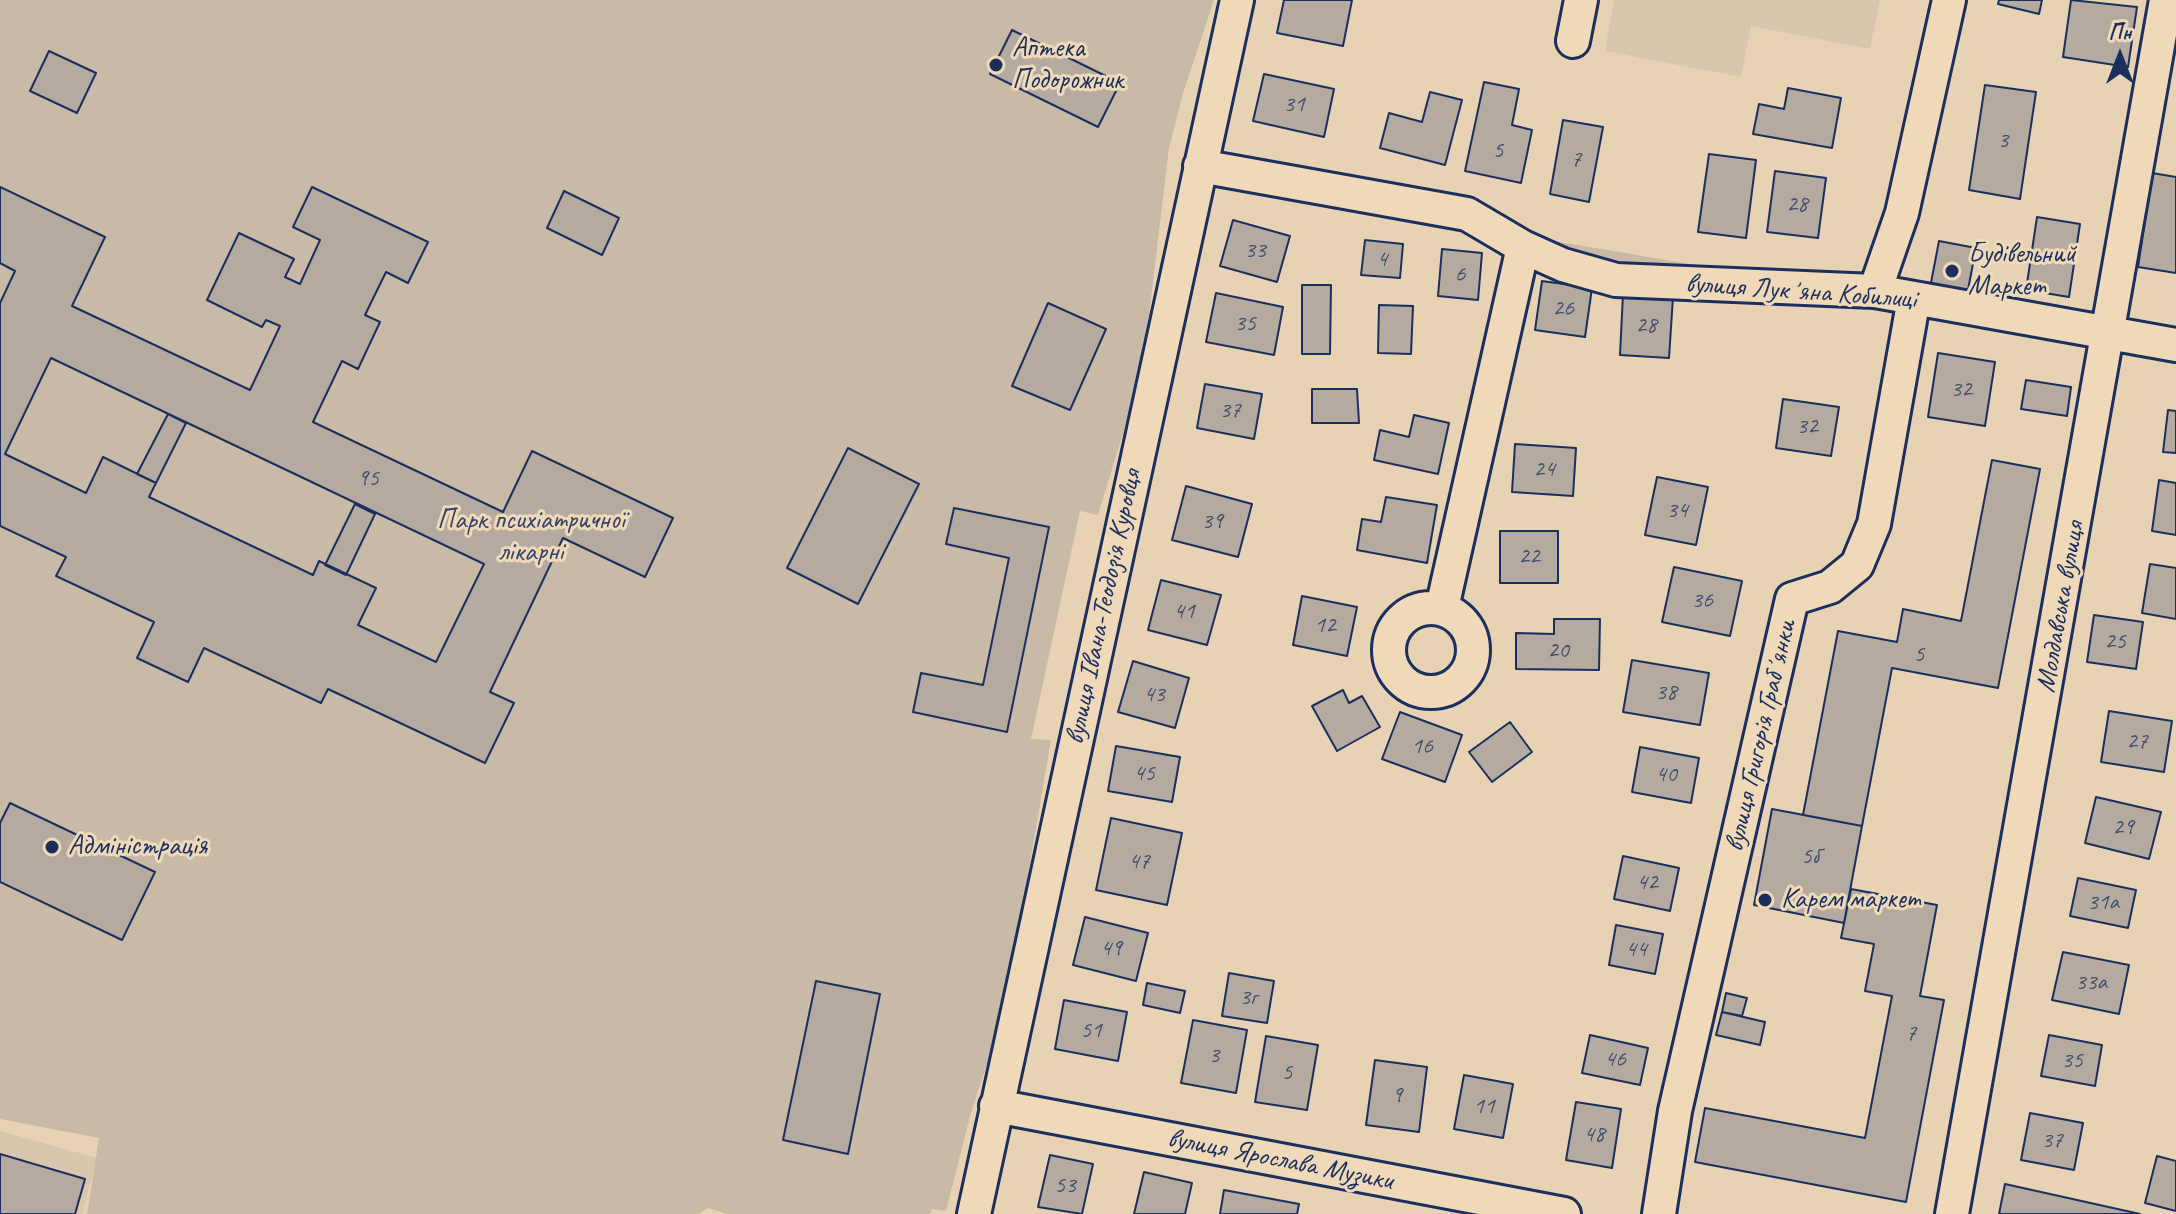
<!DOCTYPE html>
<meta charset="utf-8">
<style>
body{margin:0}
#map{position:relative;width:2176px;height:1214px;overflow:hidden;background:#e7d2b4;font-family:Caveat,sans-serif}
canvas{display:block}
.north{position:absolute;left:2080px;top:16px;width:80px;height:80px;-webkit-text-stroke:6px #efd9b8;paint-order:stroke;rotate:0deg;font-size:22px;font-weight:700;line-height:32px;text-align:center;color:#1b2f5e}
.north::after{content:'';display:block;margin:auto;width:28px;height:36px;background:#1b2f5e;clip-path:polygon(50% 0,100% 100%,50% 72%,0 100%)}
</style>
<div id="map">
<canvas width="2176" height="1214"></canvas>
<div class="north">Пн</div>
</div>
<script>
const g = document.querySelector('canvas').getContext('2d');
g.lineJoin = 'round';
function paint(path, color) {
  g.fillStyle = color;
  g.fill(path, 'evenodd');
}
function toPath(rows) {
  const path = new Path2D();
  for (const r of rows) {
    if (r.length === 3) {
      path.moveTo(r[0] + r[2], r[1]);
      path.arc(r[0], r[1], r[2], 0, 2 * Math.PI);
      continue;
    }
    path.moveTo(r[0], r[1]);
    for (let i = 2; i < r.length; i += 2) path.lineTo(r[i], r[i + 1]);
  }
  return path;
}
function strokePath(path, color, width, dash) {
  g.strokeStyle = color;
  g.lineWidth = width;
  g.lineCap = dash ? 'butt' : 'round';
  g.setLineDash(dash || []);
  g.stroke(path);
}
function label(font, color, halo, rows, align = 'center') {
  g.font = font + ' Caveat,sans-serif';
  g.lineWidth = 6;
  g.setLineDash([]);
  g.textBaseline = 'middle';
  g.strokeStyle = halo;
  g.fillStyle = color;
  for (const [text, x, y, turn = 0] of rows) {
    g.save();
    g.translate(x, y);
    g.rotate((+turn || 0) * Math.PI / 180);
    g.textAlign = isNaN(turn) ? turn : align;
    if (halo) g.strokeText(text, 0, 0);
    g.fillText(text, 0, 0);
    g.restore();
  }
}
const built = toPath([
 [1614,0,1880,0,1870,49,1751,26,1741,77,1605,51],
 [0,1131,97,1158,82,1214,0,1214]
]);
const green = toPath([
 [0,0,1214,0,1183,93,1169,148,1149,315,1131,407,1098,515,1080,511,1031,739,1051,740,1005,1009,970,1116,946,1211,932,1209,930,1214,728,1214,708,1208,698,1214,87,1214,99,1138,0,1119],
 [1525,236,1725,270,1618,269]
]);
const building = toPath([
 [1284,0,1352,0,1343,46,1277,33,1284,0],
 [1999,0,2042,0,2039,14,1998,4,1999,0],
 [2071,0,2137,7,2128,67,2063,57,2071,0],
 [1012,30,1120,83,1098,127,990,74,1012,30],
 [49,51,96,73,77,113,30,91,49,51],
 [1264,74,1334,89,1324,137,1253,121,1264,74],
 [1484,82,1519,89,1512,125,1532,130,1521,183,1465,171,1484,82],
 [1985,85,2036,92,2020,199,1969,190,1985,85],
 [1788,88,1841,98,1832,148,1753,134,1759,104,1784,109,1788,88],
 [1430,92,1462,100,1445,165,1380,148,1389,113,1422,122,1430,92],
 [1563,120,1603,127,1589,202,1550,194,1563,120],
 [1709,154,1756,160,1746,238,1698,232,1709,154],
 [1775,171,1826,178,1818,238,1767,232,1775,171],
 [2152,173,2176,177,2176,273,2138,267,2152,173],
 [0,187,105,237,72,306,250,390,280,326,266,320,262,327,207,300,239,233,294,259,285,277,300,284,320,240,293,227,312,187,428,242,408,283,386,272,365,315,380,322,358,369,342,361,313,422,503,512,532,451,673,518,645,577,563,538,490,692,514,703,485,763,328,689,321,703,204,648,188,682,137,658,154,622,56,576,66,557,0,526,0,303,15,271,0,263,0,187],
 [51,358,484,564,436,662,358,625,376,588,319,561,313,575,149,497,156,483,103,457,86,493,5,454,51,358],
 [564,191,619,218,602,255,547,228,564,191],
 [2037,217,2080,224,2069,297,2026,290,2037,217],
 [1233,220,1290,236,1277,282,1220,266,1233,220],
 [1365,240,1403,244,1400,278,1361,275,1365,240],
 [1939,241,1976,248,1967,295,1930,288,1939,241],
 [1442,249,1482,253,1478,300,1438,296,1442,249],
 [1542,281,1592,288,1585,337,1535,330,1542,281],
 [1302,285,1331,285,1330,354,1302,354,1302,285],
 [1216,293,1283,307,1274,355,1206,342,1216,293],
 [1623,294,1673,297,1669,358,1620,355,1623,294],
 [1048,303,1106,329,1070,410,1012,386,1048,303],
 [1379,305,1413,306,1411,354,1378,353,1379,305],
 [1938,353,1995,362,1985,426,1928,417,1938,353],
 [2026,380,2071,387,2067,416,2021,409,2026,380],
 [1205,384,1262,394,1254,439,1197,428,1205,384],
 [1312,389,1357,389,1359,423,1312,423,1312,389],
 [1783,399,1839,407,1831,456,1776,448,1783,399],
 [2168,410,2176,411,2176,453,2163,452,2168,410],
 [168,414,186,423,156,483,137,474,168,414],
 [1414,415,1449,423,1438,474,1374,460,1380,430,1409,437,1414,415],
 [1515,444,1576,448,1573,496,1512,492,1515,444],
 [848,448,919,484,858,604,787,568,848,448],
 [1992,460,2040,469,1998,688,1892,668,1862,826,1803,815,1838,631,1897,642,1903,609,1961,621,1992,460],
 [1657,477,1708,487,1696,545,1645,535,1657,477],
 [2159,480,2176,483,2176,535,2152,531,2159,480],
 [1186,486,1252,504,1238,557,1172,540,1186,486],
 [1386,497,1437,505,1427,563,1357,550,1362,519,1381,522,1386,497],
 [355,504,375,514,346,575,325,565,355,504],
 [954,508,1049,527,1007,732,913,712,921,673,983,685,1009,558,946,544,954,508],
 [1500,531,1558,531,1558,583,1500,583,1500,531],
 [2150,564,2176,568,2176,619,2142,613,2150,564],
 [1674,567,1742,581,1730,636,1662,622,1674,567],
 [1161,580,1221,595,1207,645,1148,630,1161,580],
 [1302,596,1357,607,1347,656,1293,645,1302,596],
 [2094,615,2143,622,2136,669,2087,662,2094,615],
 [1554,619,1600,619,1599,670,1516,669,1516,633,1554,634,1554,619],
 [1632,660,1709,673,1700,725,1623,712,1632,660],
 [1133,661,1189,678,1175,728,1118,712,1133,661],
 [1343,690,1349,703,1362,696,1380,727,1337,751,1312,706,1343,690],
 [2109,711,2172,721,2164,772,2101,762,2109,711],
 [1400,712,1462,735,1445,782,1382,759,1400,712],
 [1510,722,1532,752,1492,782,1469,752,1510,722],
 [1116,746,1180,757,1172,802,1108,791,1116,746],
 [1640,747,1699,758,1691,803,1632,792,1640,747],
 [2096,797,2161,812,2149,859,2085,843,2096,797],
 [10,803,155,872,122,940,0,882,0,823,10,803],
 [1772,809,1862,826,1844,923,1754,905,1772,809],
 [1111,818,1182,833,1167,905,1096,890,1111,818],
 [1623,856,1679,868,1670,911,1614,899,1623,856],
 [2078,878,2136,890,2128,928,2070,916,2078,878],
 [1851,889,1937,905,1920,996,1944,1000,1906,1202,1695,1162,1705,1108,1865,1138,1892,996,1865,991,1874,944,1841,938,1851,889],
 [1085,917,1148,933,1136,981,1073,965,1085,917],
 [1616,925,1663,934,1655,974,1609,965,1616,925],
 [2063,952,2129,965,2119,1014,2052,1000,2063,952],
 [1229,973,1274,981,1267,1023,1222,1016,1229,973],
 [816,981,880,994,848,1154,783,1140,816,981],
 [1147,983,1185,991,1180,1013,1143,1005,1147,983],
 [1726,993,1747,998,1742,1016,1722,1012,1726,993],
 [1064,1000,1127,1012,1118,1061,1055,1049,1064,1000],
 [1722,1012,1765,1022,1760,1045,1716,1035,1722,1012],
 [1193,1020,1247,1030,1236,1093,1181,1083,1193,1020],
 [1590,1035,1648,1048,1640,1085,1582,1073,1590,1035],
 [2049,1035,2102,1045,2095,1086,2041,1076,2049,1035],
 [1266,1036,1318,1045,1307,1110,1255,1102,1266,1036],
 [1375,1060,1427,1067,1419,1132,1366,1125,1375,1060],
 [1464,1075,1513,1084,1503,1138,1454,1129,1464,1075],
 [1576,1102,1621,1109,1612,1168,1566,1160,1576,1102],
 [2030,1113,2083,1123,2074,1170,2021,1160,2030,1113],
 [0,1154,85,1179,75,1214,0,1214,0,1154],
 [1050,1155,1093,1164,1082,1214,1038,1207,1050,1155],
 [2157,1156,2176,1161,2176,1211,2145,1203,2157,1156],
 [1144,1172,1192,1183,1185,1214,1134,1214,1144,1172],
 [2005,1184,2140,1214,1999,1214,2005,1184],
 [1224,1190,1299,1204,1297,1214,1220,1214,1224,1190]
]);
const minor = toPath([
 [1573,41,1581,0],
 [1200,166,1467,214,1523,247,1563,265,1616,280,1875,291,2176,345],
 [1875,291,1902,213,1949,0],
 [1431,650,42],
 [1442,608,1523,247],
 [996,1106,1564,1214],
 [974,1214,1237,0],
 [1659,1214,1675,1111,1792,599,1830,587,1857,565,1874,524,1914,298],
 [1952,1214,2166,0]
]);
const markers = [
 [996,65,8,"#1b2f5e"],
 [1952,271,8,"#1b2f5e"],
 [52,847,8,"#1b2f5e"],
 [1765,900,8,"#1b2f5e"]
];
const numberNames = [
 ["31",1294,105],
 ["3",2003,141],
 ["5",1498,151],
 ["7",1576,160],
 ["28",1797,205],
 ["33",1255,251],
 ["4",1382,260],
 ["6",1460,275],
 ["26",1563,309],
 ["35",1245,324],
 ["28",1646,326],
 ["32",1961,390],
 ["37",1230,411],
 ["32",1807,427],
 ["24",1544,470],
 ["95",368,479],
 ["34",1677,511],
 ["39",1212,522],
 ["22",1529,557],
 ["36",1702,601],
 ["41",1184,612],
 ["12",1325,626],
 ["25",2115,642],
 ["20",1558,651],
 ["5",1919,655],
 ["38",1666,693],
 ["43",1154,695],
 ["27",2137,742],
 ["16",1422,747],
 ["45",1144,774],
 ["40",1666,775],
 ["29",2123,828],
 ["5б",1810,857],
 ["47",1139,862],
 ["42",1647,883],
 ["31а",2103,903],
 ["49",1111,949],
 ["44",1636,950],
 ["33а",2091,983],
 ["3г",1248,998],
 ["51",1091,1031],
 ["7",1911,1034],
 ["3",1214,1056],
 ["46",1615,1060],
 ["35",2072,1061],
 ["5",1287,1073],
 ["9",1397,1096],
 ["11",1484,1107],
 ["48",1594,1135],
 ["37",2052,1141],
 ["53",1065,1186]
];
const poiNames = [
 ["Аптека",1012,49],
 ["Подорожник",1012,81],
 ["Будівельний",1968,255],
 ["Маркет",1968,287],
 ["Адміністрація",68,847],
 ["Карем маркет",1781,900]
];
const streetNames = [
 ["вулиця Лукʼяна Кобилиці",1801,292,4],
 ["вулиця Івана-Теодозія Куровця",1104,607,-78],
 ["Молдавська вулиця",2061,607,-80],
 ["вулиця Григорія Грабʼянки",1761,736,-77],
 ["вулиця Ярослава Музики",1280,1160,11]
];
const parkNames = [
 ["Парк психіатричної",531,521],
 ["лікарні",531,553]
];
paint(built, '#d8c6ae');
paint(green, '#c9baa8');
paint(building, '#b4aa9f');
strokePath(building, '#1b2f5e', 2);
strokePath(minor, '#1b2f5e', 38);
strokePath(minor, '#efd9b8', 32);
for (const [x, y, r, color] of markers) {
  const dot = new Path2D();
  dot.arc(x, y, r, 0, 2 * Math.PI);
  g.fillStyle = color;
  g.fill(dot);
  strokePath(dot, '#efd9b8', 3);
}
label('24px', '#414e6e', null, numberNames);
label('28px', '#1b2f5e', '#efd9b8', poiNames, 'left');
label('28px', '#1b2f5e', '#efd9b8', streetNames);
label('28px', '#354469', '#efd9b8', parkNames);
</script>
